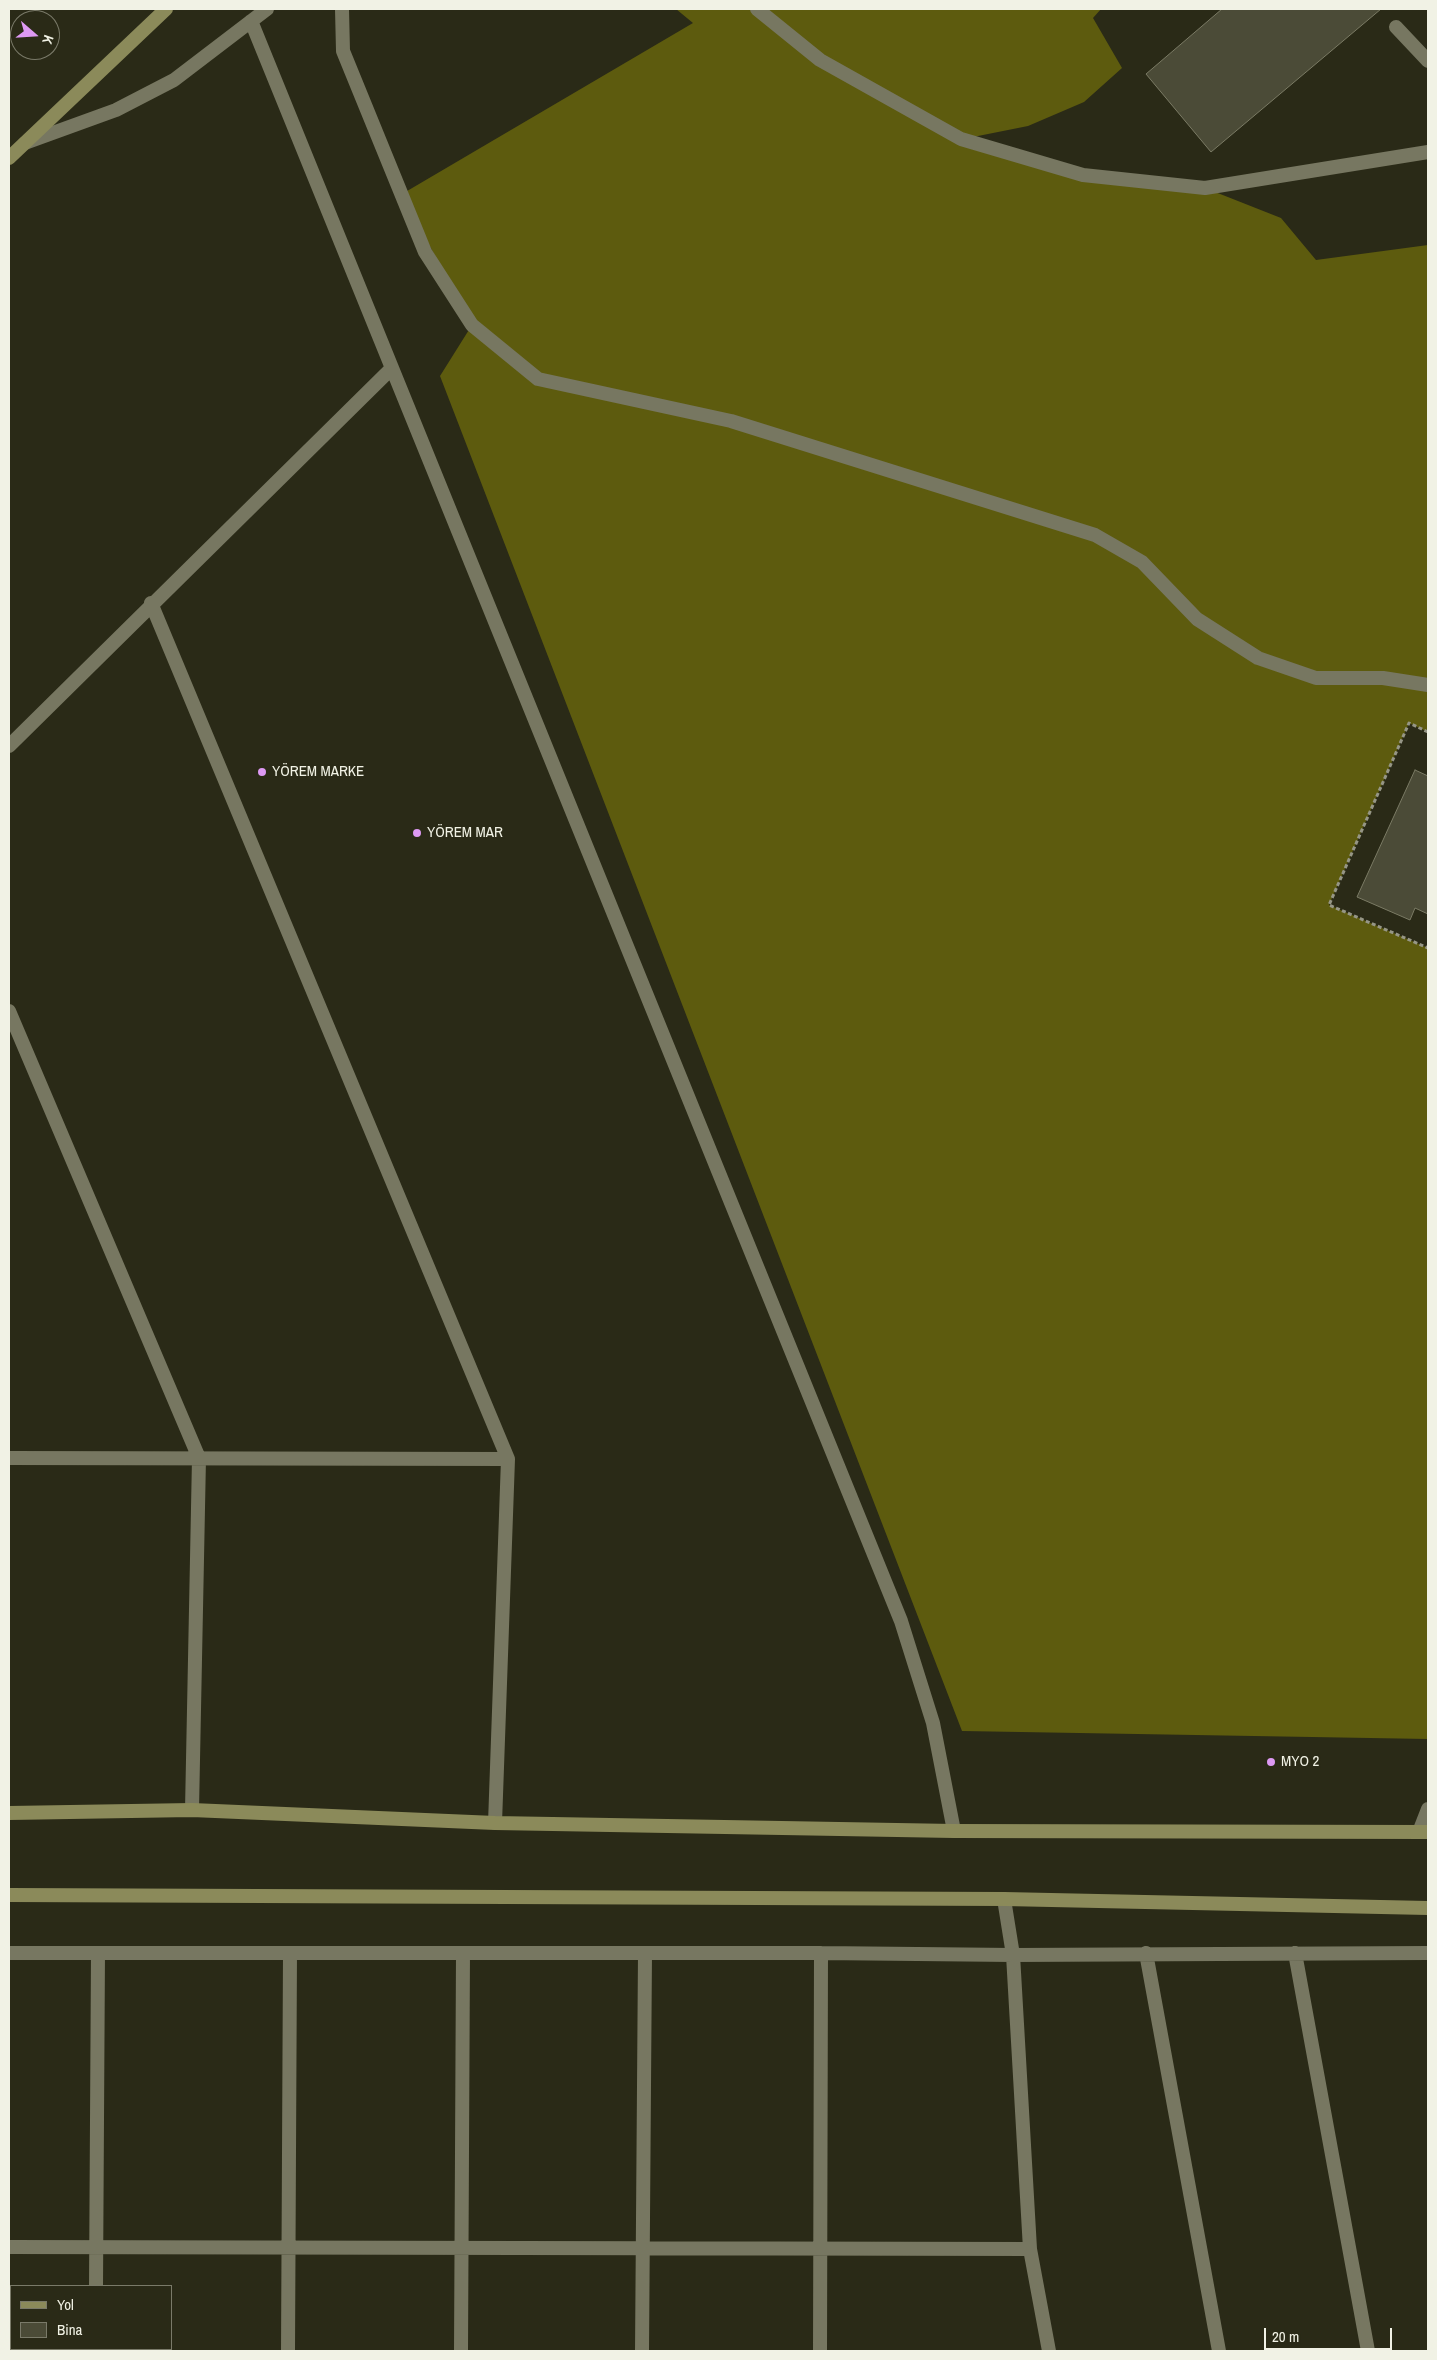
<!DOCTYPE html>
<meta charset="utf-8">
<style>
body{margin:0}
#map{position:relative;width:1437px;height:2360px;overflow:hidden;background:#2a2a17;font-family:"Archivo Narrow",sans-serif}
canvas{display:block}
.frame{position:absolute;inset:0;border:10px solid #f1f2e5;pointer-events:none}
.legend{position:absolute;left:10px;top:2285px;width:162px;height:65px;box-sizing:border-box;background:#2a2a17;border:1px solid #7a7a69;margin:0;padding:6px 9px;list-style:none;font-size:15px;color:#f1f2e5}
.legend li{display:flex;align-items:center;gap:10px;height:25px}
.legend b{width:25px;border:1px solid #7a7a69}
.north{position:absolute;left:10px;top:10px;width:50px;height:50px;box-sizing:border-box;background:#2a2a17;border:1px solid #7a7a69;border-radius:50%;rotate:109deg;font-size:14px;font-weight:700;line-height:20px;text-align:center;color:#f1f2e5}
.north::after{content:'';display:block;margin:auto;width:18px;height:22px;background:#dd99f3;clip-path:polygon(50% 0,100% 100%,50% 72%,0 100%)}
.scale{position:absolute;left:1264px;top:2328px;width:128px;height:22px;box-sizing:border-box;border:2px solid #f1f2e5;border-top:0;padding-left:6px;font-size:15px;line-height:18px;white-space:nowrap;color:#f1f2e5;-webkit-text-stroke:4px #2a2a17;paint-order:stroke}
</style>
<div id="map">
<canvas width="1437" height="2360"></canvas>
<div class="frame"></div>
<ul class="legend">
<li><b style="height:6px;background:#8b8a5a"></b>Yol</li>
<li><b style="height:14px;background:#4b4b37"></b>Bina</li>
</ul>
<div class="north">K</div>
<div class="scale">20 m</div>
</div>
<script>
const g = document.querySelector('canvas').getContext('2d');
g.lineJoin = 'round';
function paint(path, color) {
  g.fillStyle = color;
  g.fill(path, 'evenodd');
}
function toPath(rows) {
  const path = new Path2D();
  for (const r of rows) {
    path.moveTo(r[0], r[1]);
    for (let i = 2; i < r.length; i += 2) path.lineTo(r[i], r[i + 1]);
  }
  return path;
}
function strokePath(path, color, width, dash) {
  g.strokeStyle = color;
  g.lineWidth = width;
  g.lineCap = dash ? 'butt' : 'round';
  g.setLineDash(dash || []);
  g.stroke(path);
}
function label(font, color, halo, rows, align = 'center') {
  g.font = font + ' "Archivo Narrow",sans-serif';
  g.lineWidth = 4;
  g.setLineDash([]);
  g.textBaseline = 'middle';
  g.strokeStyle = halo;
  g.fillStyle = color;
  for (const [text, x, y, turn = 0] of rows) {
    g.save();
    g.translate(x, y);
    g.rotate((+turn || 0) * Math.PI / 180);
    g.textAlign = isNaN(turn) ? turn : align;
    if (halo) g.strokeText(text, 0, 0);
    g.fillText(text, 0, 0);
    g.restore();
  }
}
const forest = toPath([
 [676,9,1101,9,1093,18,1122,68,1084,102,1028,126,963,139,1083,175,1205,188,1281,218,1316,260,1428,245,1428,732,1409,723,1329,905,1428,948,1428,1739,962,1731,440,376,472,325,402,194,693,23]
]);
const building = toPath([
 [1222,9,1381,9,1211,152,1146,74,1222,9],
 [1415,770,1428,776,1428,914,1415,908,1410,920,1357,897,1415,770]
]);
const path = toPath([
 [1428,732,1409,723,1329,905,1428,948]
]);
const service = toPath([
 [342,9,343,51,425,252,472,325,538,379,731,421,1095,535,1142,562,1197,619,1258,658,1316,678,1383,678,1428,685],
 [1396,27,1428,61]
]);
const minor = toPath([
 [757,9,820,60,961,139,1083,175,1205,188,1428,152],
 [251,21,901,1621,933,1723,954,1831],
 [25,143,116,110,174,80,267,9],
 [151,603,508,1459,495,1823],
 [9,746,392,368],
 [9,1011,199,1458,192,1810],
 [9,1458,508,1459],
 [1419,1832,1428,1809],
 [1004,1899,1013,1955,1030,2249,1049,2351],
 [9,1953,821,1953,1013,1955,1428,1953],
 [1146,1953,1219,2351],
 [1295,1953,1368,2351],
 [9,2247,1030,2249],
 [96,2286,98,1953],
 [96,2351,96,2349],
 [288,2351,290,1953],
 [461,2351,463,1953],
 [642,2351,645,1953],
 [820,2351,821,1953]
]);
const secondary = toPath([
 [9,158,166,9],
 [9,1813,192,1810,495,1823,954,1831,1428,1832],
 [9,1895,1004,1899,1428,1908]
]);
const markers = [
 [262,772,5,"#dd99f3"],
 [417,833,5,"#dd99f3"],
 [1271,1762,5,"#dd99f3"]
];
const poiNames = [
 ["YÖREM MARKE",272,772],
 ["YÖREM MAR",427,833],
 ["MYO 2",1281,1762]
];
paint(forest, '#5d5b0e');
paint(building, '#4b4b37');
strokePath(building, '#7b7b65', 1);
strokePath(path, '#969686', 3, [4, 2.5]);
strokePath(service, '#777761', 14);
strokePath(minor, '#777761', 14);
strokePath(secondary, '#8b8a5a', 14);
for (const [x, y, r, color] of markers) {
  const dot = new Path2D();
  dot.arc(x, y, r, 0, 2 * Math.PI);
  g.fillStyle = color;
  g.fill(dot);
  strokePath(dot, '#2a2a17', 2);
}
label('15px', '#f1f2e5', '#2a2a17', poiNames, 'left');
</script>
